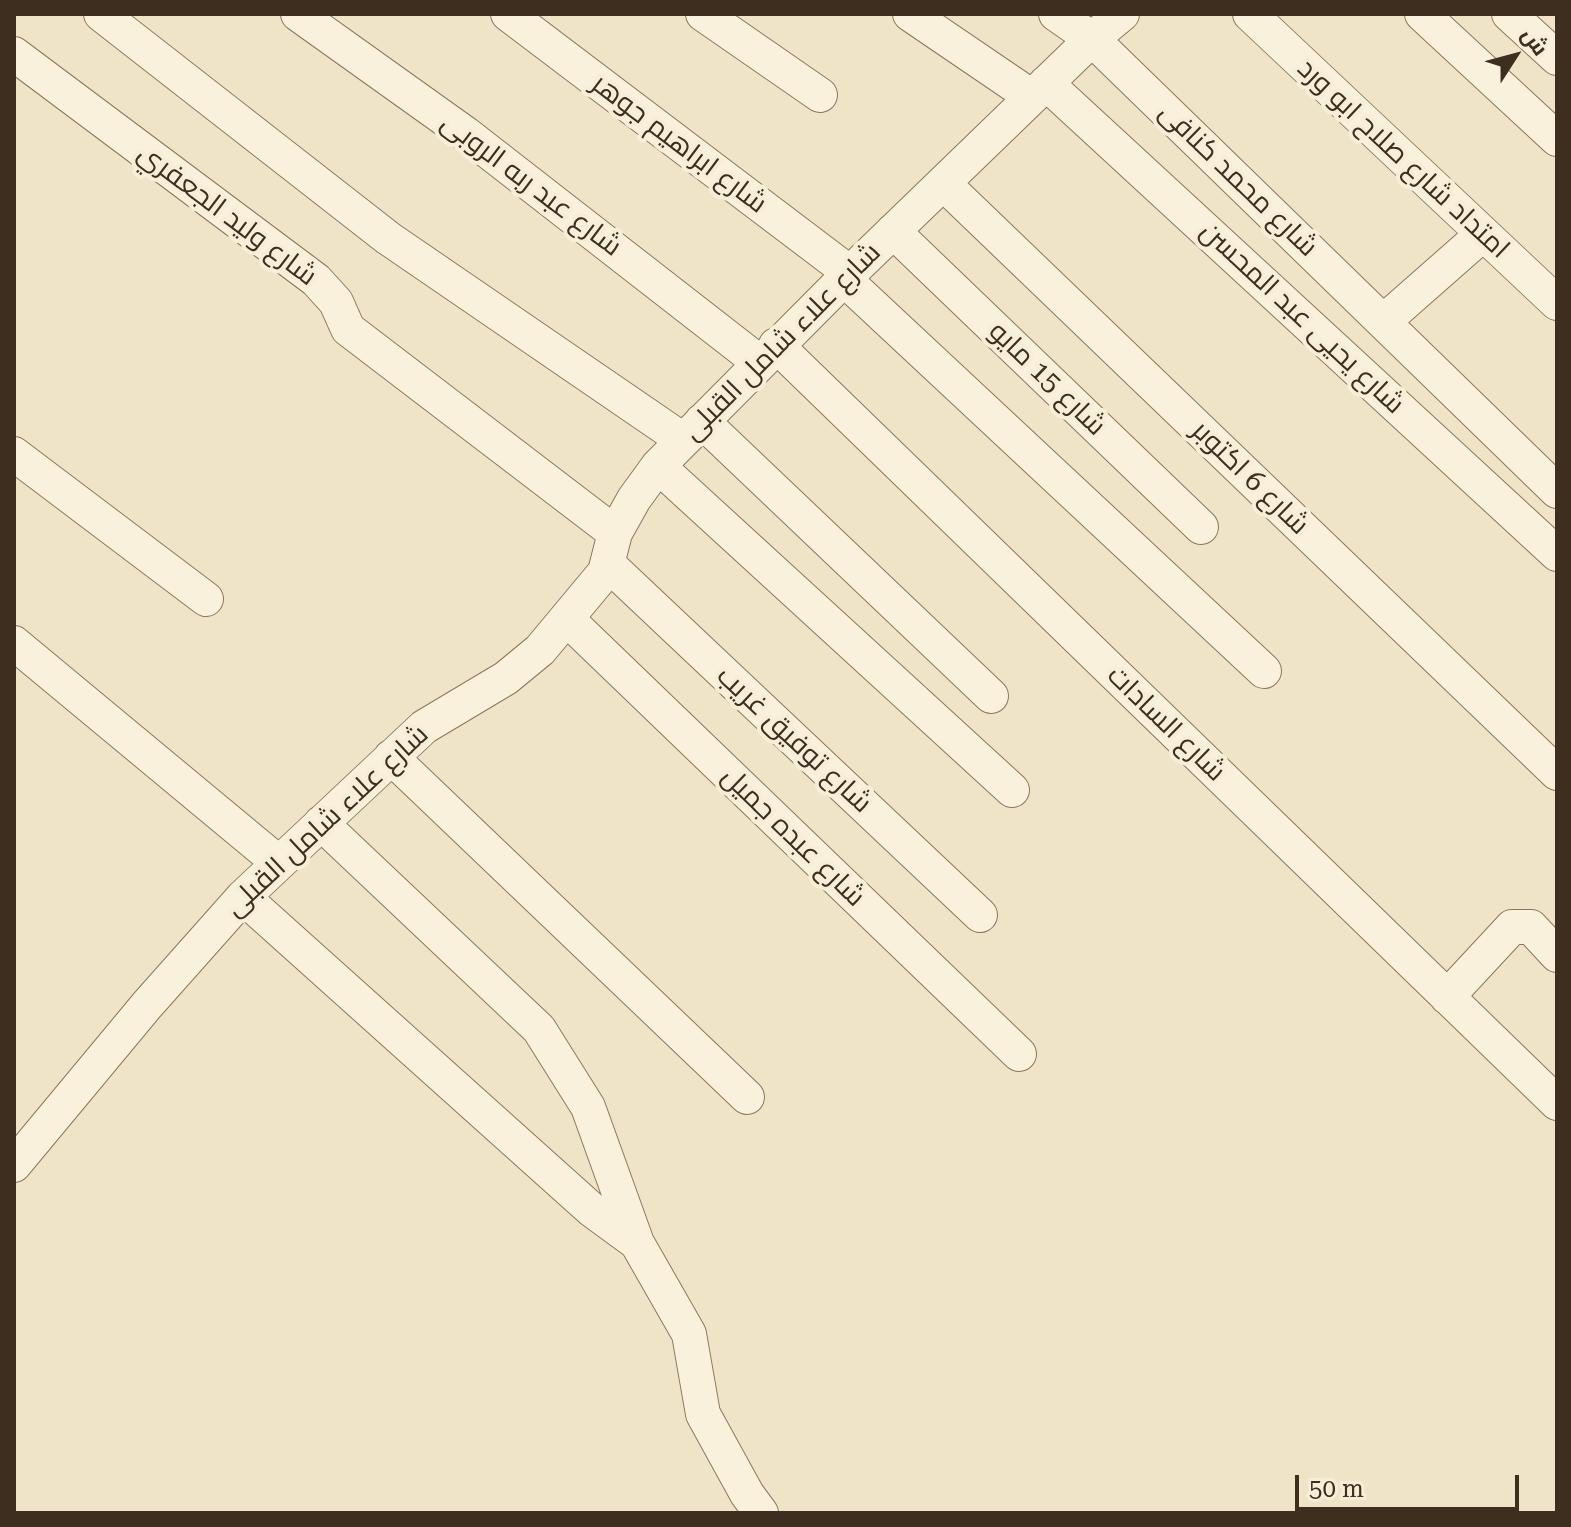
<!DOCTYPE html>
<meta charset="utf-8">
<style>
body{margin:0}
#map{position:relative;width:1571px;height:1527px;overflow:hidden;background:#f0e4c8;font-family:"Roboto Serif",Cairo,serif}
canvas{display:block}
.frame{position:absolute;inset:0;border:16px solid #3d2e20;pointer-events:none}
.north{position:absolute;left:1475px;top:16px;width:80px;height:80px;-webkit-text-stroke:6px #f7eed8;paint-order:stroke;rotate:54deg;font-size:22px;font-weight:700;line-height:32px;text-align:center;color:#3d2e20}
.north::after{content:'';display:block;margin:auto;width:28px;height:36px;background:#3d2e20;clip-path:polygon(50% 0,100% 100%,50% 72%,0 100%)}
.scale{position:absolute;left:1295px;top:1475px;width:224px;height:36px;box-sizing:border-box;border:4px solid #3d2e20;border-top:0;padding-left:10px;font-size:24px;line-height:28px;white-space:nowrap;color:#3d2e20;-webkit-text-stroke:6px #f7eed8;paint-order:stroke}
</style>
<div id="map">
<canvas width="1571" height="1527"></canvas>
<div class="frame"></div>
<div class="north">ش</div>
<div class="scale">50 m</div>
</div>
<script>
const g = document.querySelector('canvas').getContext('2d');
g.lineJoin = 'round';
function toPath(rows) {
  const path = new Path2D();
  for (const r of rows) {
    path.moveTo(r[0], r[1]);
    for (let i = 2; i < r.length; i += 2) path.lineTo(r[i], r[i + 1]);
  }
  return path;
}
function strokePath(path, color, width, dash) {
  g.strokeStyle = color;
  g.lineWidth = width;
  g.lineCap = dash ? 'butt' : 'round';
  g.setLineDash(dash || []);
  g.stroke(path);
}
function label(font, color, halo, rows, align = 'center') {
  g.font = font + ' "Roboto Serif",Cairo,serif';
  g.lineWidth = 8;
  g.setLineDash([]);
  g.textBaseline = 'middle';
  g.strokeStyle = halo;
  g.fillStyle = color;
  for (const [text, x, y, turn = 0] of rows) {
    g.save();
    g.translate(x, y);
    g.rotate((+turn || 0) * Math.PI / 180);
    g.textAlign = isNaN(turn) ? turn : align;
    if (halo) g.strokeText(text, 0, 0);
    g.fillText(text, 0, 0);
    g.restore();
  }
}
const street = toPath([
 [101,14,388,238,683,440],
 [298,14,466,134,759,362],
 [508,14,850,273],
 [703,14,820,95],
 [910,14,1032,97],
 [1056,14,1092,39,1557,491],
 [1250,14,1557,303],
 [1422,14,1557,139],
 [1509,14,1557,58],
 [14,54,316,280,336,302,348,329,615,533],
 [1046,83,1557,554],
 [943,183,1557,773],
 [893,231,1201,527],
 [844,279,1264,671],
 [1383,322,1483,234],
 [776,345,1557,1103],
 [702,421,991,696],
 [14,454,206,599],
 [658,466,1012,790],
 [609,565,980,915],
 [567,619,1019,1054],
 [14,643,279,863],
 [391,757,747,1097],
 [321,823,539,1029,588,1107,637,1243],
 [243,897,592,1210,637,1243,689,1334,703,1414,747,1494,761,1513],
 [1447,997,1512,927,1531,927,1557,955],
 [14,1165,147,1005,243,897,424,727,506,678,540,650,605,572,615,533,634,499,658,466,850,273,1092,39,1122,14]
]);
const streetNames = [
 ["شارع ابراهيم جوهر",679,144,37],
 ["امتداد شارع صلاح ابو ورد",1403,159,43],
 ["شارع محمد كنافى",1238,180,44],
 ["شارع عبد ربه الروبى",531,185,37],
 ["شارع وليد الجعفري",227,215,37],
 ["شارع يحيى عبد المحسن",1302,318,43],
 ["شارع علاء شامل القبلى",782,342,-45],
 ["شارع 15 مايو",1047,379,44],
 ["شارع 6 اكتوبر",1250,478,44],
 ["شارع السادات",1166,724,44],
 ["شارع توفيق غريب",794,740,43],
 ["شارع علاء شامل القبلى",327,821,-43],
 ["شارع عبده جميل",793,837,44]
];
strokePath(street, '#8d765c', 36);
strokePath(street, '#faf1dc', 34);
label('28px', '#3d2e20', '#f7eed8', streetNames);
</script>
